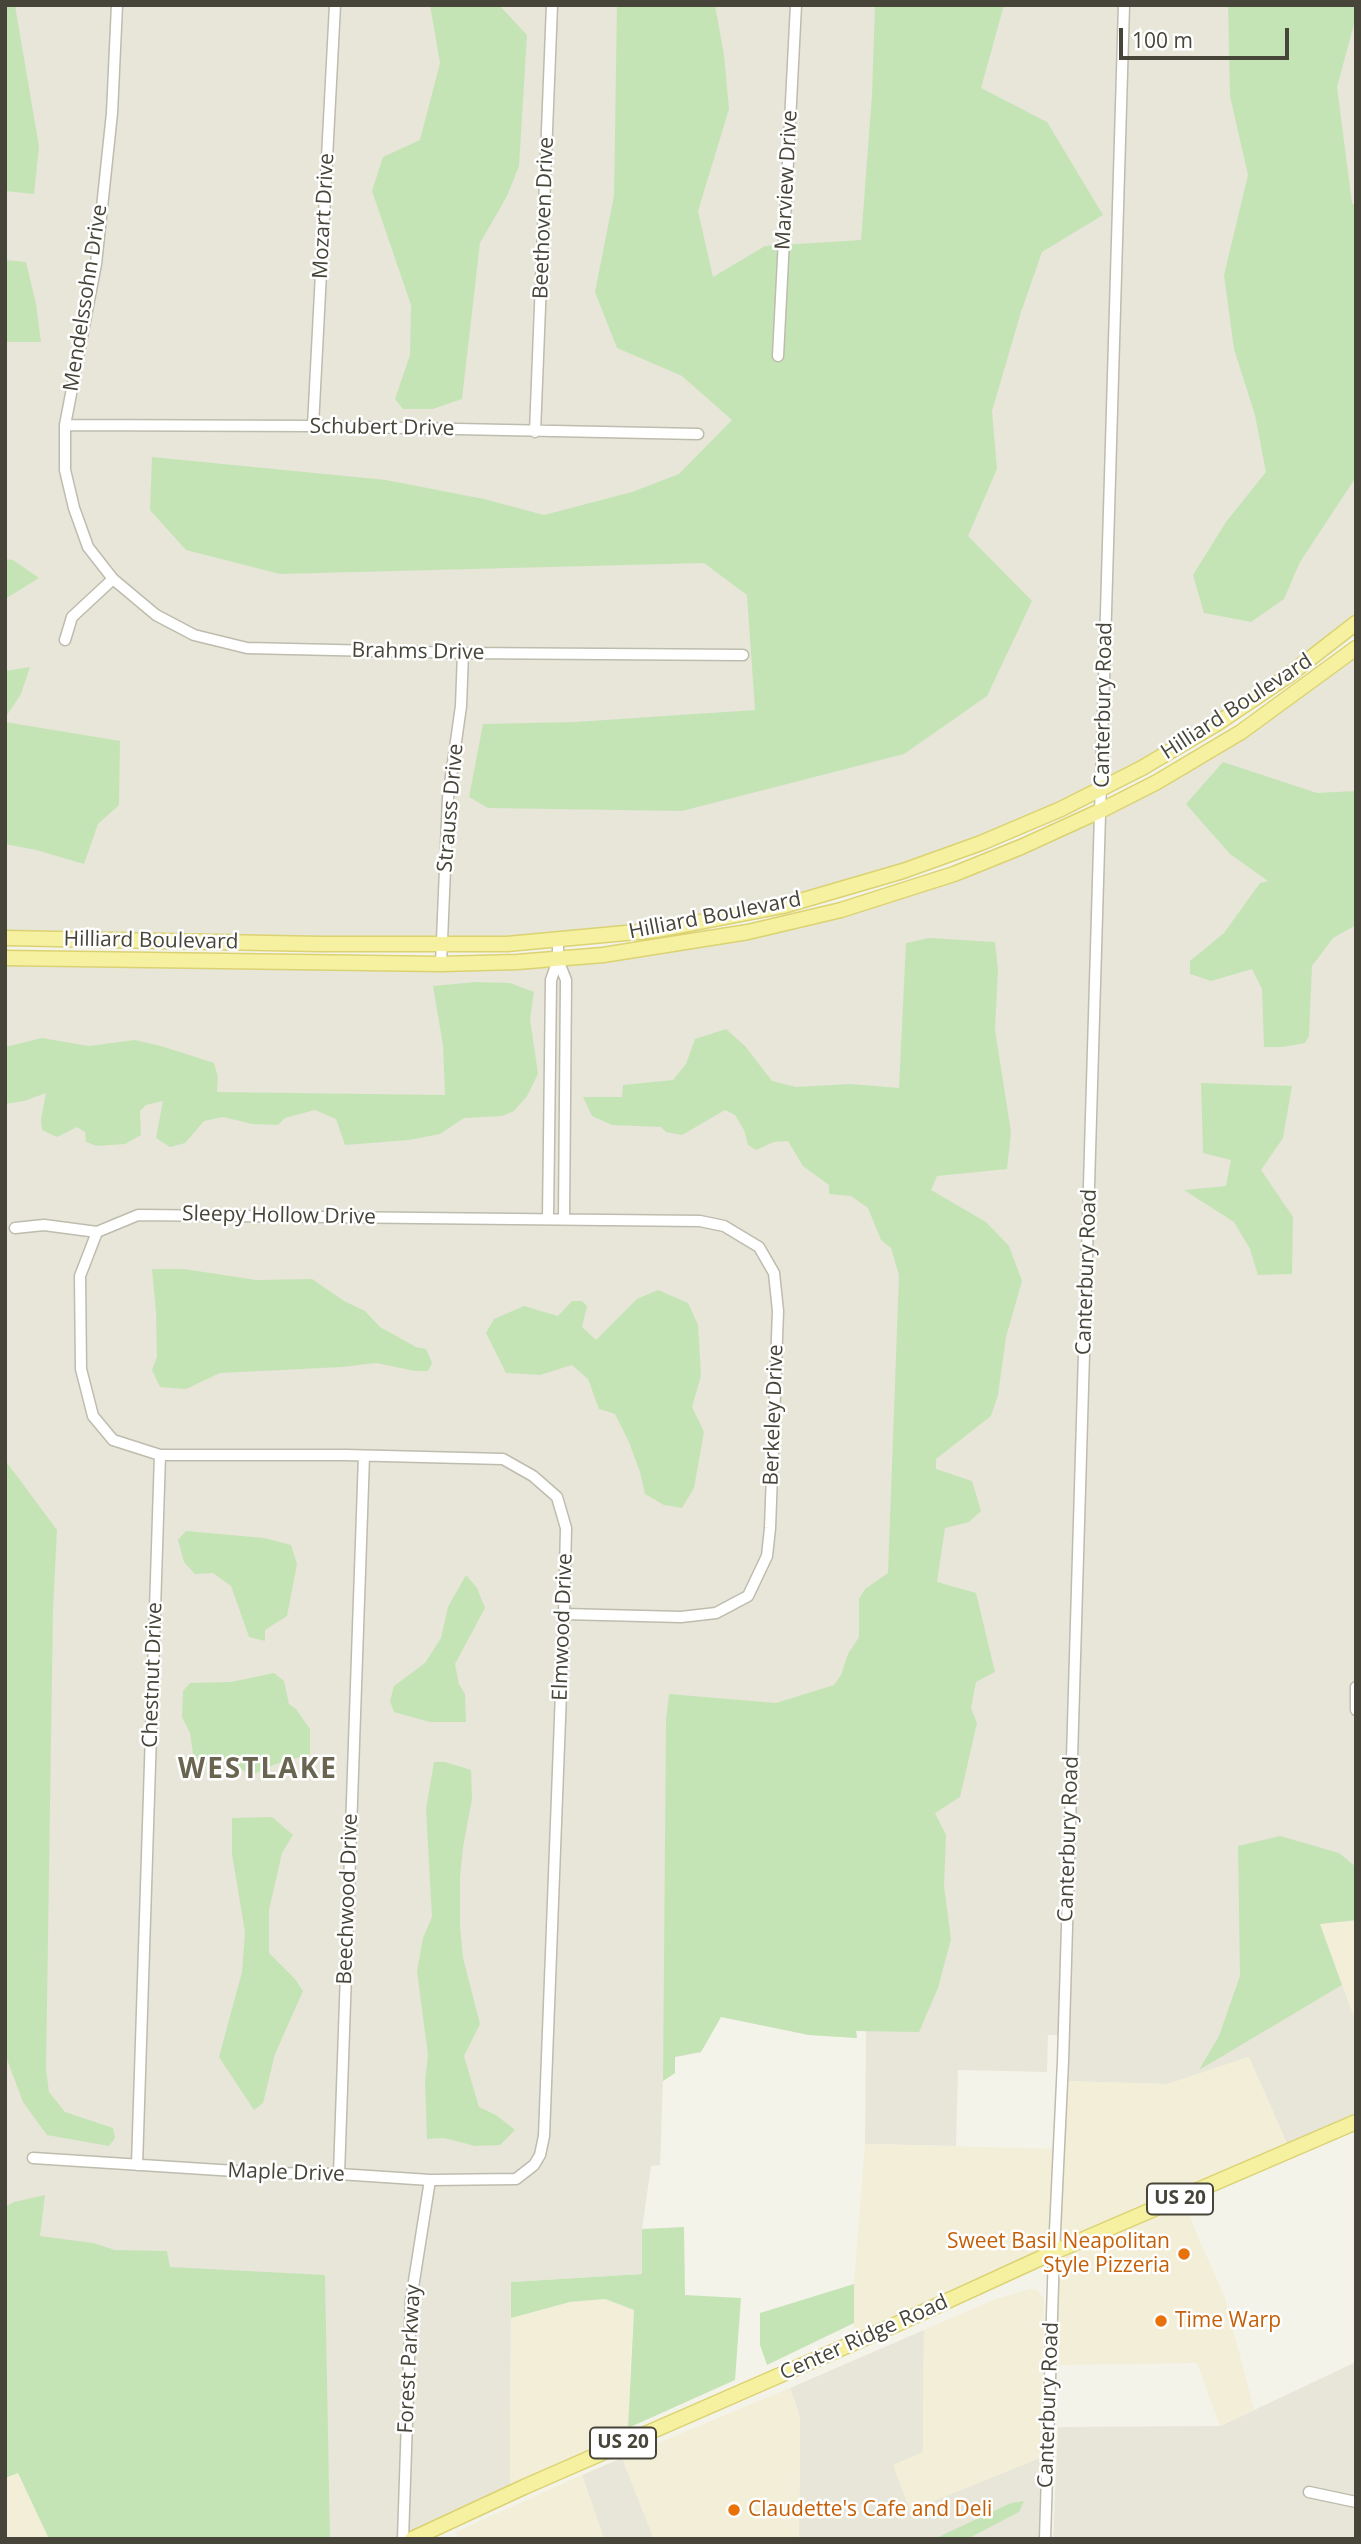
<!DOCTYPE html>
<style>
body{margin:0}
#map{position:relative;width:1361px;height:2544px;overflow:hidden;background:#f4f3ea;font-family:"Open Sans",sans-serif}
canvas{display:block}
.frame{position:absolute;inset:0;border:7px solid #474539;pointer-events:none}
.scale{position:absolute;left:1119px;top:28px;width:170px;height:32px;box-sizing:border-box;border:4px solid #474539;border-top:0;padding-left:9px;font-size:21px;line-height:24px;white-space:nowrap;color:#474539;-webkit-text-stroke:5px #fff;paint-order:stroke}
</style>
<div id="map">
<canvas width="1361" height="2544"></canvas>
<div class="frame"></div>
<div class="scale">100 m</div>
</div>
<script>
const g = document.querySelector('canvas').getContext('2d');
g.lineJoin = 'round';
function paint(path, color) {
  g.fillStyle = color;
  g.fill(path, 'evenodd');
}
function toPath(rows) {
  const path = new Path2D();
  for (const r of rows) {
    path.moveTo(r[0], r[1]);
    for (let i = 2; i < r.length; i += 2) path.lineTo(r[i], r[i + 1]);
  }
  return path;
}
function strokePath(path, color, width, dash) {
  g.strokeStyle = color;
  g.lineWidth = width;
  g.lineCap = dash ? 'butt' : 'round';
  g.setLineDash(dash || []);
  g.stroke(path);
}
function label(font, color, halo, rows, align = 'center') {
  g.font = font + ' "Open Sans",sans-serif';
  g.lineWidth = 5;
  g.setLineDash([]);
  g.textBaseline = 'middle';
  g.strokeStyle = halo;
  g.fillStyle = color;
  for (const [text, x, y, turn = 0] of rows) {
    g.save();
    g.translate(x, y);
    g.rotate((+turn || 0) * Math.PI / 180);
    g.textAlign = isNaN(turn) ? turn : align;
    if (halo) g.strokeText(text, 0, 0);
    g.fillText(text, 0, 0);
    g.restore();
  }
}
const residential = toPath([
 [5,5,1356,5,1356,623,1289,675,1061,809,803,901,558,940,5,938],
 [1356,648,1356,1921,1320,1924,1356,2022,1356,2122,1290,2151,1249,2057,1168,2084,1062,2081,1063,2035,1048,2035,1047,2072,958,2070,956,2146,865,2144,866,2031,856,2031,857,2038,809,2035,721,2017,701,2052,675,2057,675,2073,663,2081,660,2165,651,2166,642,2229,642,2274,511,2282,510,2494,411,2539,49,2539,18,2473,5,2478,5,958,441,964,665,946,888,896,1157,782],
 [924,2330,923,2452,910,2510,1042,2457,1039,2539,799,2539,800,2417,790,2388],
 [1356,2362,1356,2539,1053,2539,1058,2427,1220,2426],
 [622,2458,654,2539,604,2539,582,2475]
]);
const commercial = toPath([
 [1356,1921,1356,2022,1320,1924],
 [1249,2057,1290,2151,854,2343,854,2284,865,2144,1058,2149,1062,2081,1168,2084],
 [1186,2205,1198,2237,1224,2295,1254,2409,1220,2426,1197,2363,1060,2365,1056,2328,1061,2257],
 [1030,2289,1037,2290,1044,2299,1042,2457,910,2511,893,2465,923,2452,924,2330,996,2299],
 [605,2299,634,2310,630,2368,629,2433,510,2485,511,2318,570,2302],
 [790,2388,800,2417,799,2539,654,2539,622,2458],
 [18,2472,49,2539,5,2539,5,2479],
 [582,2475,604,2539,458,2539,456,2532]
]);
const green = toPath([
 [5,5,15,5,39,147,34,194,5,191],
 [430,5,499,5,527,35,519,166,507,196,480,243,462,399,433,409,403,409,395,399,410,355,411,305,372,191,383,157,420,140,440,63],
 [617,5,715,5,724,55,729,109,698,211,713,277,765,246,861,240,872,95,875,5,1004,5,981,88,1047,122,1103,215,1042,252,1021,312,992,411,997,469,968,536,1032,601,987,696,904,754,682,811,488,808,469,797,483,724,575,722,755,710,747,595,704,563,280,574,186,550,150,510,152,457,386,480,484,499,544,515,632,492,679,474,732,420,682,376,617,348,595,292,614,196],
 [1228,5,1356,5,1356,17,1337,87,1352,203,1356,207,1356,477,1300,562,1284,599,1251,622,1204,613,1193,575,1226,522,1266,472,1255,415,1234,349,1224,275,1248,175,1230,96],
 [5,260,26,262,36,304,41,342,5,342],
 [5,559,13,560,39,578,5,599],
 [30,667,21,694,5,718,5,671],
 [5,722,120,741,119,805,98,824,84,864,36,850,5,844],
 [1223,762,1317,793,1356,791,1356,925,1333,938,1312,966,1309,1036,1305,1043,1283,1047,1264,1047,1262,989,1252,969,1211,981,1190,974,1190,961,1224,933,1260,883,1268,881,1230,854,1186,804],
 [929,938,995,942,998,970,995,1030,1011,1132,1007,1169,937,1176,931,1190,986,1222,1009,1246,1022,1281,1006,1337,998,1395,991,1416,936,1459,936,1469,972,1481,981,1511,969,1522,945,1528,937,1582,976,1593,995,1672,976,1682,971,1708,977,1723,960,1797,935,1813,946,1835,944,1886,951,1939,938,1988,919,2032,856,2031,857,2038,809,2035,721,2017,701,2052,675,2057,675,2073,663,2081,666,1720,669,1694,776,1703,834,1685,841,1675,848,1654,859,1637,859,1599,865,1589,888,1573,899,1275,891,1248,881,1240,868,1208,851,1196,829,1194,829,1185,803,1166,788,1141,774,1142,756,1150,748,1145,744,1130,735,1115,725,1110,682,1135,666,1132,661,1127,612,1125,592,1116,583,1097,622,1097,623,1085,673,1080,686,1064,695,1039,726,1029,745,1046,772,1081,796,1087,850,1084,899,1088,906,943],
 [476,982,510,983,534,992,530,1019,538,1074,527,1096,514,1111,502,1116,464,1118,440,1134,409,1140,345,1145,336,1119,315,1110,285,1118,278,1125,252,1124,223,1117,204,1121,185,1143,170,1147,156,1138,163,1101,146,1105,140,1111,141,1135,125,1144,97,1146,86,1142,85,1132,77,1127,57,1137,42,1130,41,1119,46,1093,24,1101,5,1104,5,1047,42,1038,89,1046,135,1040,161,1046,214,1063,218,1077,217,1092,445,1095,443,1045,433,986],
 [1201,1083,1292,1086,1283,1138,1261,1170,1293,1217,1292,1274,1258,1275,1250,1249,1234,1222,1184,1190,1226,1186,1231,1160,1203,1153],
 [152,1269,184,1269,256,1280,312,1279,344,1301,365,1311,380,1327,416,1347,426,1349,432,1363,428,1371,415,1371,376,1363,342,1367,220,1373,186,1389,160,1387,152,1370,157,1357,156,1312],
 [658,1290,688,1303,698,1325,701,1376,692,1407,704,1432,694,1488,682,1508,664,1505,645,1494,640,1472,629,1442,615,1414,599,1409,588,1379,572,1365,540,1375,506,1373,486,1333,494,1319,524,1306,558,1316,572,1301,582,1301,587,1306,582,1327,596,1340,637,1299],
 [5,1460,57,1530,53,1610,46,2069,49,2092,65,2112,113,2128,115,2138,109,2146,47,2135,23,2102,5,2054],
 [186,1531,264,1538,291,1545,297,1564,287,1616,265,1630,265,1641,249,1637,231,1586,213,1573,195,1574,184,1562,178,1540],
 [466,1575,477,1588,485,1608,455,1664,459,1684,465,1694,466,1722,430,1722,394,1712,390,1701,394,1686,425,1663,441,1638,448,1607],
 [274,1673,284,1681,289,1704,296,1709,310,1729,310,1754,273,1765,252,1775,226,1762,193,1766,190,1761,193,1754,190,1733,182,1717,183,1691,190,1683,231,1682],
 [434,1762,445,1762,471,1770,472,1799,463,1847,460,1877,460,1926,463,1958,480,2024,464,2056,479,2107,496,2115,515,2130,500,2145,475,2146,444,2138,427,2139,425,2081,428,2055,417,1971,423,1938,432,1917,426,1809],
 [272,1817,293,1835,282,1853,269,1910,269,1953,295,1979,303,1991,275,2054,263,2103,254,2110,219,2057,242,1972,245,1932,232,1854,232,1818],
 [1280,1836,1339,1853,1356,1867,1356,1920,1320,1924,1342,1985,1199,2070,1219,2036,1240,1976,1238,1846],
 [45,2195,40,2236,93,2243,115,2250,167,2251,170,2267,325,2275,330,2539,49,2539,18,2473,5,2478,5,2207,14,2202],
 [684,2227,685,2295,741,2298,735,2380,628,2428,634,2310,605,2299,570,2302,511,2318,511,2282,642,2274,642,2229],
 [854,2284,854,2323,767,2365,760,2345,760,2313],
 [1024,2501,1019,2512,967,2539,934,2539,1011,2503]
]);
const minor = toPath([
 [117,5,112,113,96,264,65,425,65,470,74,508,88,547,113,579,156,615,194,635,247,648,463,653,743,655],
 [778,356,796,5],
 [65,425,313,426,698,434],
 [313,426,335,5],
 [535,432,552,5],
 [65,640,72,617,113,579],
 [558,940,558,960,566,980,564,1219],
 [441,964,448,798,461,706,463,653],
 [548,1219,551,980,558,960],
 [15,1228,44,1225,97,1232,138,1215,700,1221,724,1226,759,1247,774,1273,778,1311,770,1528,767,1556,748,1596,716,1613,681,1617,564,1614],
 [1356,1687,1356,1710],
 [33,2158,266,2173,339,2174,430,2180,516,2179,534,2165,540,2155,544,2136,564,1614,566,1528,557,1497,533,1476,503,1459,345,1455,160,1455,113,1440,93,1416,81,1369,80,1276,97,1232],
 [137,2165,160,1455],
 [339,2174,364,1456],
 [1309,2492,1356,2502],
 [403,2539,411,2300,430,2180],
 [1045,2539,1054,2252,1063,2061,1124,5]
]);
const major = toPath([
 [5,938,320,944,507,944,658,930,783,906,903,871,981,843,1061,809,1142,768,1218,723,1289,675,1356,623],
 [5,958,441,964,517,962,603,955,748,932,841,910,954,874,1021,847,1102,810,1157,782,1241,732,1356,648],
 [412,2539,524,2487,897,2324,1054,2252,1356,2122]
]);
const markers = [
 [1184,2254,7,"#e8710a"],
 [1161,2321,7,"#e8710a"],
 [734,2510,7,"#e8710a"]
];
const shields = [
 [1180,2199,66],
 [623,2443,66]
];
const shieldNames = [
 ["US 20",1180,2199],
 ["US 20",623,2443]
];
const streetNames = [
 ["Marview Drive",787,180,-87],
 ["Mozart Drive",324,216,-87],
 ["Beethoven Drive",544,218,-88],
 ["Mendelssohn Drive",86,298,-81],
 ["Schubert Drive",382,428,1],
 ["Brahms Drive",418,652,1],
 ["Canterbury Road",1104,705,-89],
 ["Hilliard Boulevard",1237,707,-33],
 ["Strauss Drive",451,808,-85],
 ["Hilliard Boulevard",715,916,-11],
 ["Hilliard Boulevard",151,941,1],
 ["Sleepy Hollow Drive",279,1216,1],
 ["Canterbury Road",1087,1272,-88],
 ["Berkeley Drive",774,1415,-88],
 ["Elmwood Drive",563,1627,-88],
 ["Chestnut Drive",153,1675,-88],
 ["Canterbury Road",1069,1839,-88],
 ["Beechwood Drive",348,1899,-88],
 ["Maple Drive",286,2173,2],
 ["Center Ridge Road",864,2338,-24],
 ["Forest Parkway",410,2359,-87],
 ["Canterbury Road",1049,2405,-88]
];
const foodNames = [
 ["Sweet Basil Neapolitan",1170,2242,"right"],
 ["Style Pizzeria",1170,2266,"right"],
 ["Time Warp",1175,2321],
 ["Claudette's Cafe and Deli",748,2510]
];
const districtNames = [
 ["WESTLAKE",258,1770]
];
paint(residential, '#e7e6d9');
paint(commercial, '#f3eed7');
paint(green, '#c5e4b6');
strokePath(minor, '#bebcad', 13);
strokePath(major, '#dbd271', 17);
strokePath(minor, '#fff', 10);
strokePath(major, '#f6f1a0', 14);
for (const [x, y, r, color] of markers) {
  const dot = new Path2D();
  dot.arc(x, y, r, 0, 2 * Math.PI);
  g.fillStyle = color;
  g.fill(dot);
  strokePath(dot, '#fff', 2.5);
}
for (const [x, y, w] of shields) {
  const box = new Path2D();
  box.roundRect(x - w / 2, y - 15.5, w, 31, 5);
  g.fillStyle = '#fff';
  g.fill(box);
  strokePath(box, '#474539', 2);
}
label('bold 19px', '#474539', null, shieldNames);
label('21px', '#474539', '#fff', streetNames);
label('21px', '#c56008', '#fff', foodNames, 'left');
g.letterSpacing = '2px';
label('bold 28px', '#696551', '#fff', districtNames);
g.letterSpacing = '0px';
</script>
